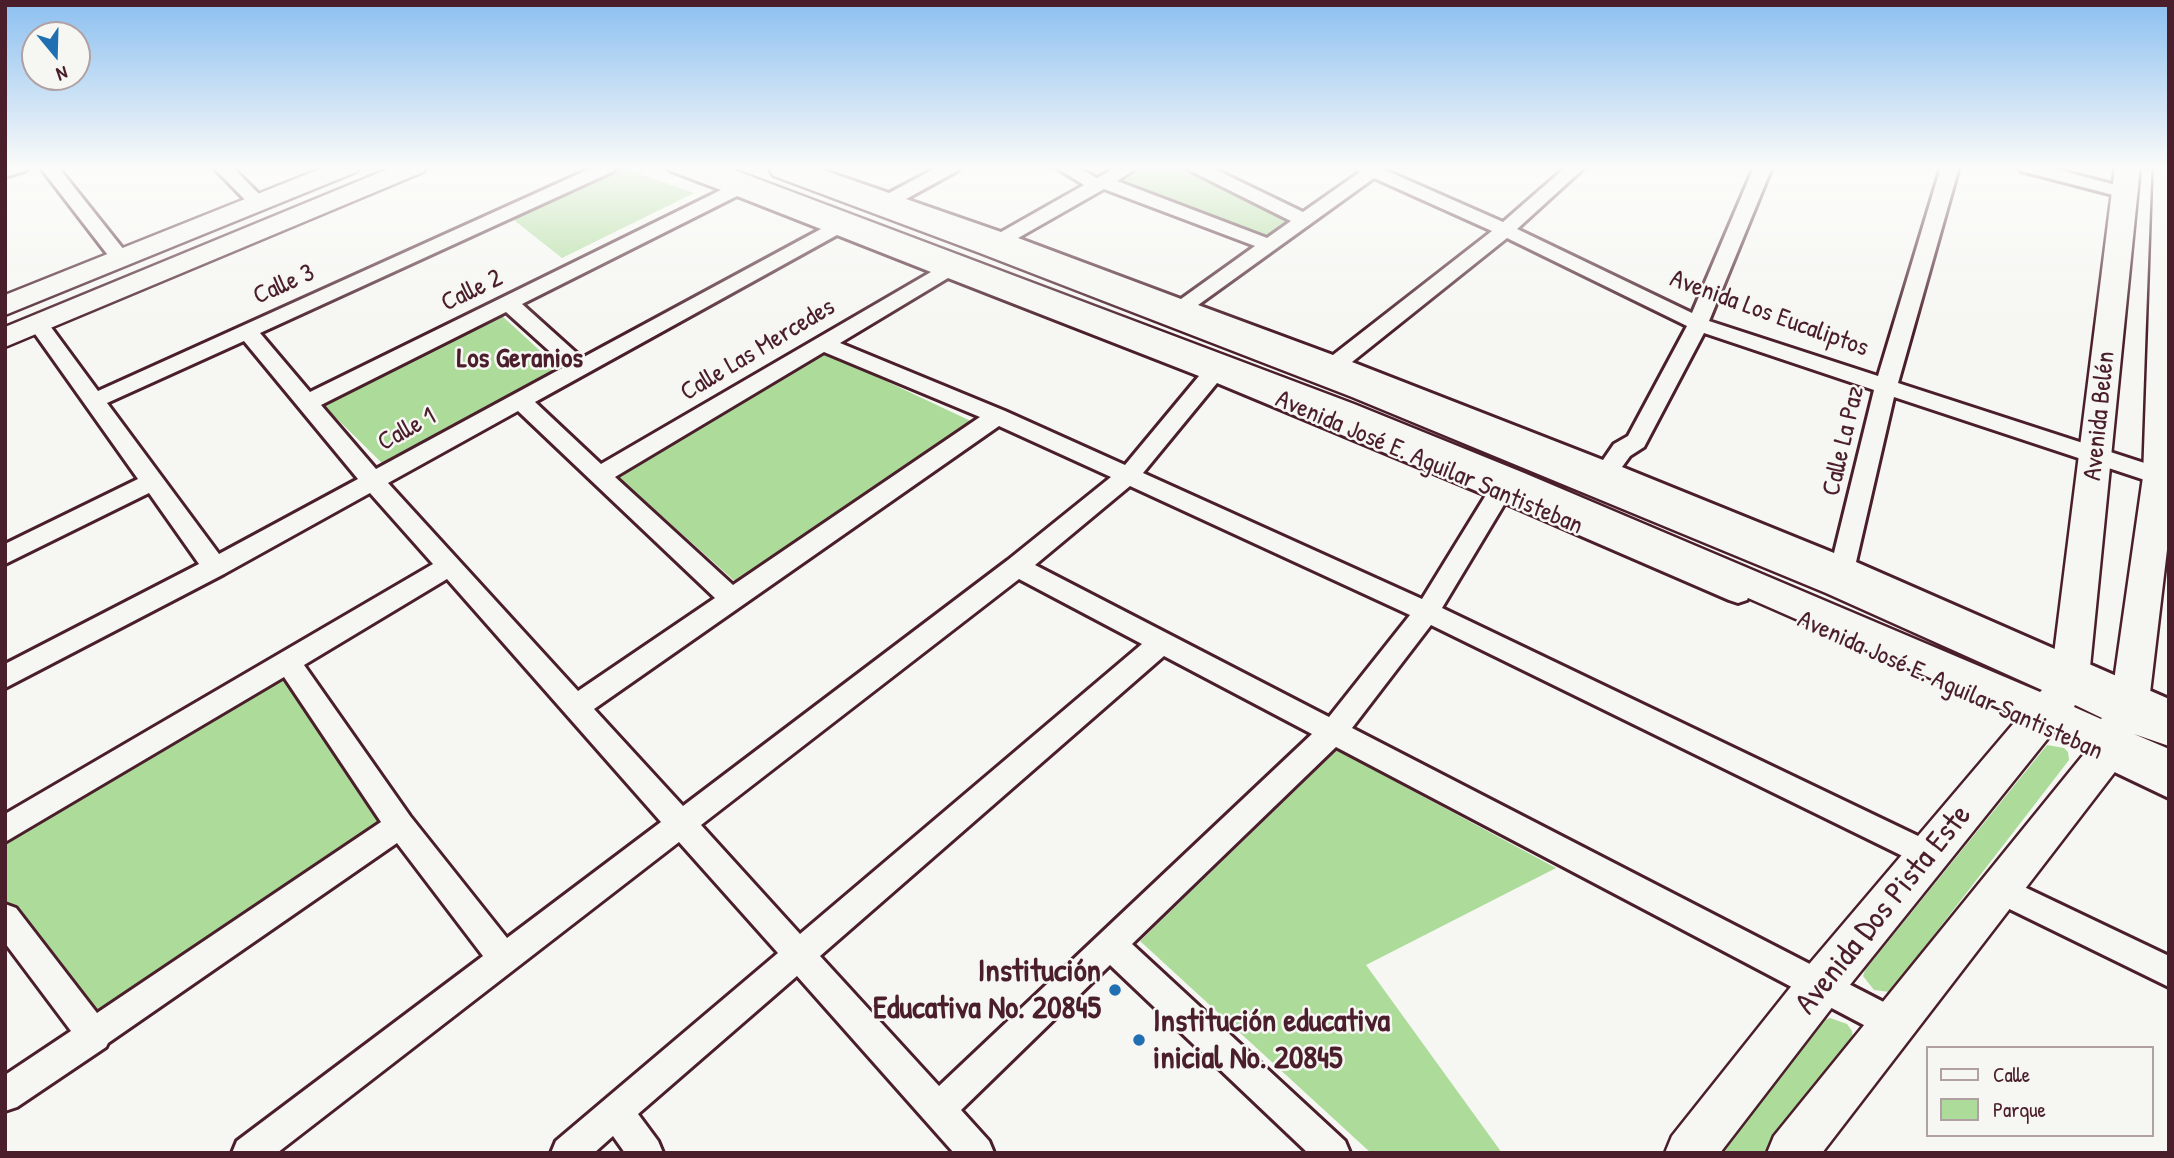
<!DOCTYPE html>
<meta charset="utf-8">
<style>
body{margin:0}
#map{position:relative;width:2174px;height:1158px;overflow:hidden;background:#f6f6f2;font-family:"Patrick Hand",sans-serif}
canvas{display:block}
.frame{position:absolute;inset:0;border:7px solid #4a1f2b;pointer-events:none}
.legend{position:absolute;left:1926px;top:1046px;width:228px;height:91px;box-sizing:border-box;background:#f6f6f2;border:2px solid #b1a0a2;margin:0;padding:9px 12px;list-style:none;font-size:21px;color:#4a1f2b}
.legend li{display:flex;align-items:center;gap:14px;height:35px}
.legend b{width:35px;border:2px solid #b1a0a2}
.north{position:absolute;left:21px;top:21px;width:70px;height:70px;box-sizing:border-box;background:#f6f6f2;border:2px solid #b1a0a2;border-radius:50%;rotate:161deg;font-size:19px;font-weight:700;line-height:28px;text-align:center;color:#4a1f2b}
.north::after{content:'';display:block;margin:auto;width:24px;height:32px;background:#1f6fb2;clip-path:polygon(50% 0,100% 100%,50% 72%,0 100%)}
</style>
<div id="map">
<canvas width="2174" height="1158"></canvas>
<div class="frame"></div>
<ul class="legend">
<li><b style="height:9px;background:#f6f6f2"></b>Calle</li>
<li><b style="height:19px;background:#acdb9a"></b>Parque</li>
</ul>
<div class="north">N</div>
</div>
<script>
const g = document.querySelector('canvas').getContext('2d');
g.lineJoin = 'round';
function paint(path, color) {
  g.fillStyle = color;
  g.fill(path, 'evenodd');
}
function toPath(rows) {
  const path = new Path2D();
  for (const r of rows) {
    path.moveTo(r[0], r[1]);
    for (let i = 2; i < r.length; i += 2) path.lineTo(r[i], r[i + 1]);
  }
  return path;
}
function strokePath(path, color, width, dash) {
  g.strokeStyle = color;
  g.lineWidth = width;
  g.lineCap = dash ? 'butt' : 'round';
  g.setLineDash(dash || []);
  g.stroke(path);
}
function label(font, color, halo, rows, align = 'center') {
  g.font = font + ' "Patrick Hand",sans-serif';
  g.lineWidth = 5;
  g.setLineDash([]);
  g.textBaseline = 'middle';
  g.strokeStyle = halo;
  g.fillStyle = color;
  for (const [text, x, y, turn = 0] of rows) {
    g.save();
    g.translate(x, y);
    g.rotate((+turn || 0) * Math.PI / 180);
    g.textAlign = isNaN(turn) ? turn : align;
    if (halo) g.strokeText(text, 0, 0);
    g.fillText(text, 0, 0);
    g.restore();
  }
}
const green = toPath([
 [620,167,694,193,562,258,510,217],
 [1137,167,1195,167,1295,220,1265,239,1111,181],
 [501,315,561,370,384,465,321,403],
 [824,352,975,423,739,585,616,475],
 [288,662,400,825,95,1036,5,918,5,829],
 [2047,745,2064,748,2068,752,2069,760,1890,992,1874,990,1863,976,1865,970],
 [1337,750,1556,868,1366,965,1502,1153,1371,1153,1140,941],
 [1830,1018,1847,1024,1852,1031,1853,1039,1766,1153,1719,1153,1825,1020]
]);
const street = toPath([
 [5,167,28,167,25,171,5,177,5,167],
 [40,167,58,167,128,255,131,259,128,263,114,263,40,167],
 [213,167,232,167,264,199,267,203,264,207,252,207,213,167],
 [594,167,617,167,614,171,260,333,310,392,721,190,671,171,668,167,692,167,1220,368,1747,586,1750,593,1747,600,1738,603,1729,600,1505,503,1442,608,1939,846,1944,855,1939,864,1929,868,1919,864,1431,625,1352,728,1903,1012,1908,1023,1903,1034,1892,1039,1881,1034,1336,747,1132,944,1345,1141,1350,1153,1308,1153,1110,965,961,1110,989,1141,994,1153,954,1153,797,976,638,1114,658,1141,663,1153,625,1153,613,1136,594,1153,551,1153,556,1141,778,953,679,842,277,1153,232,1153,237,1141,483,956,397,843,108,1043,106,1047,17,1107,5,1111,5,1075,71,1031,5,943,5,904,16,908,97,1013,381,822,284,677,5,842,5,814,433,564,370,493,224,574,5,688,5,664,199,564,149,493,5,564,5,544,138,479,28,324,31,319,38,317,45,319,98,391,594,167],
 [737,196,821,229,582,358,522,304,737,196],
 [837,235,931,272,601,464,535,402,837,235],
 [948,278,1199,376,1125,465,1005,411,840,343,948,278],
 [506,312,566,366,376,469,321,405,506,312],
 [244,341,358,479,219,554,107,403,244,341],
 [824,352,980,417,733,585,615,477,824,352],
 [1217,383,1486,495,1422,599,1143,473,1217,383],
 [518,411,715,598,578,691,388,483,518,411],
 [999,426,1111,477,1008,560,683,806,594,709,999,426],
 [1130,486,1410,615,1329,717,1035,565,1130,486],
 [447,579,661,822,507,938,410,816,304,665,447,579],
 [1019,579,1142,644,800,934,701,825,1019,579],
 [1164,656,1312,734,939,1086,820,956,1164,656],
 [789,167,814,167,889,193,938,167,960,167,957,171,906,199,1001,232,1084,185,1055,167,1077,167,1097,178,1117,167,1138,167,1117,181,1267,238,1291,221,1191,171,1188,167,1210,167,1303,212,1360,172,1355,167,1378,167,1503,222,1566,167,1585,167,1517,229,1692,313,1754,167,1772,167,1709,321,1878,376,1941,167,1959,167,1898,383,2169,471,2169,488,1894,397,1856,562,2169,699,2169,722,1834,574,1621,485,1329,369,996,243,792,171,789,167],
 [1374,178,1492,231,1333,355,1198,305,1374,178],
 [1104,189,1255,246,1181,299,1018,238,1104,189],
 [1507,238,1687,326,1628,436,1614,444,1603,460,1352,362,1507,238],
 [1704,333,1874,390,1834,553,1622,467,1630,456,1644,447,1704,333],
 [2018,167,2047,167,2131,189,2134,193,2125,198,2021,171,2018,167],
 [2114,747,2169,772,2169,798,2104,767,2100,759,2104,751,2114,747],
 [1999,875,2169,956,2169,987,1989,899,1984,889,1989,879,1999,875]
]);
const secondary = toPath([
 [325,167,360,167,356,172,5,315,5,295,325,167],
 [393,167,427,167,423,172,5,347,5,327,393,167],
 [691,167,726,167,1354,404,1524,473,2040,692,2042,690,1826,593,1352,397,980,253,774,176,770,171,773,167,795,167,1374,383,1850,573,2053,662,2115,167,2140,167,2089,677,2113,688,2143,477,2154,167,2169,167,2169,533,2150,693,2146,702,2169,712,2169,746,2134,734,2169,749,2169,785,2121,764,1822,1153,1767,1153,1774,1136,2088,749,2053,732,1837,1001,1720,1153,1665,1153,1672,1136,1805,969,2019,717,1500,489,1332,420,695,172,691,167],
 [2075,705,2102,718,2101,719,2074,707,2075,705]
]);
const markers = [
 [1115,990,7,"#1f6fb2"],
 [1139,1040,7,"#1f6fb2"]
];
const streetNames = [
 ["Calle 3",284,285,-24],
 ["Calle 2",472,291,-26],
 ["Avenida Los Eucaliptos",1769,314,20],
 ["Calle Las Mercedes",758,350,-31],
 ["Avenida Belén",2100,416,-84],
 ["Calle 1",407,430,-29],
 ["Calle La Paz",1844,441,-77],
 ["Avenida José E. Aguilar Santisteban",1429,463,23],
 ["Avenida José E. Aguilar Santisteban",1950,686,24]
];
const neighbourhoodNames = [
 ["Los Geranios",520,360]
];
const nearStreetnames = [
 ["Avenida Dos Pista Este",1884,910,-51]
];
const nearPoinames = [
 ["Institución",1101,972],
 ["Educativa No. 20845",1101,1009],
 ["Institución educativa",1153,1022,"left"],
 ["inicial No. 20845",1153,1059,"left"]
];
paint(green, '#acdb9a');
strokePath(street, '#4a1f2b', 6);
strokePath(secondary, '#4a1f2b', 5);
paint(street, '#f6f6f2');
paint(secondary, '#f6f6f2');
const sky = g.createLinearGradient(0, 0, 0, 329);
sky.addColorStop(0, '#8bbff0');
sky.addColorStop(0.51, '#fbfbf9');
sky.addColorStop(1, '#fbfbf900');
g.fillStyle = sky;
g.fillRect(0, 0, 2174, 329);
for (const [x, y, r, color] of markers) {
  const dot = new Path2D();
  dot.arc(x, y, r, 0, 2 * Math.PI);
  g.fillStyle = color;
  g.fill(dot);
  strokePath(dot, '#f6f6f2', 2.5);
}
label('26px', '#4a1f2b', '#f6f6f2', streetNames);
label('bold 28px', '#4a1f2b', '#f6f6f2', neighbourhoodNames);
label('32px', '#4a1f2b', '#f6f6f2', nearStreetnames);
label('bold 32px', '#4a1f2b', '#f6f6f2', nearPoinames, 'right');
</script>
